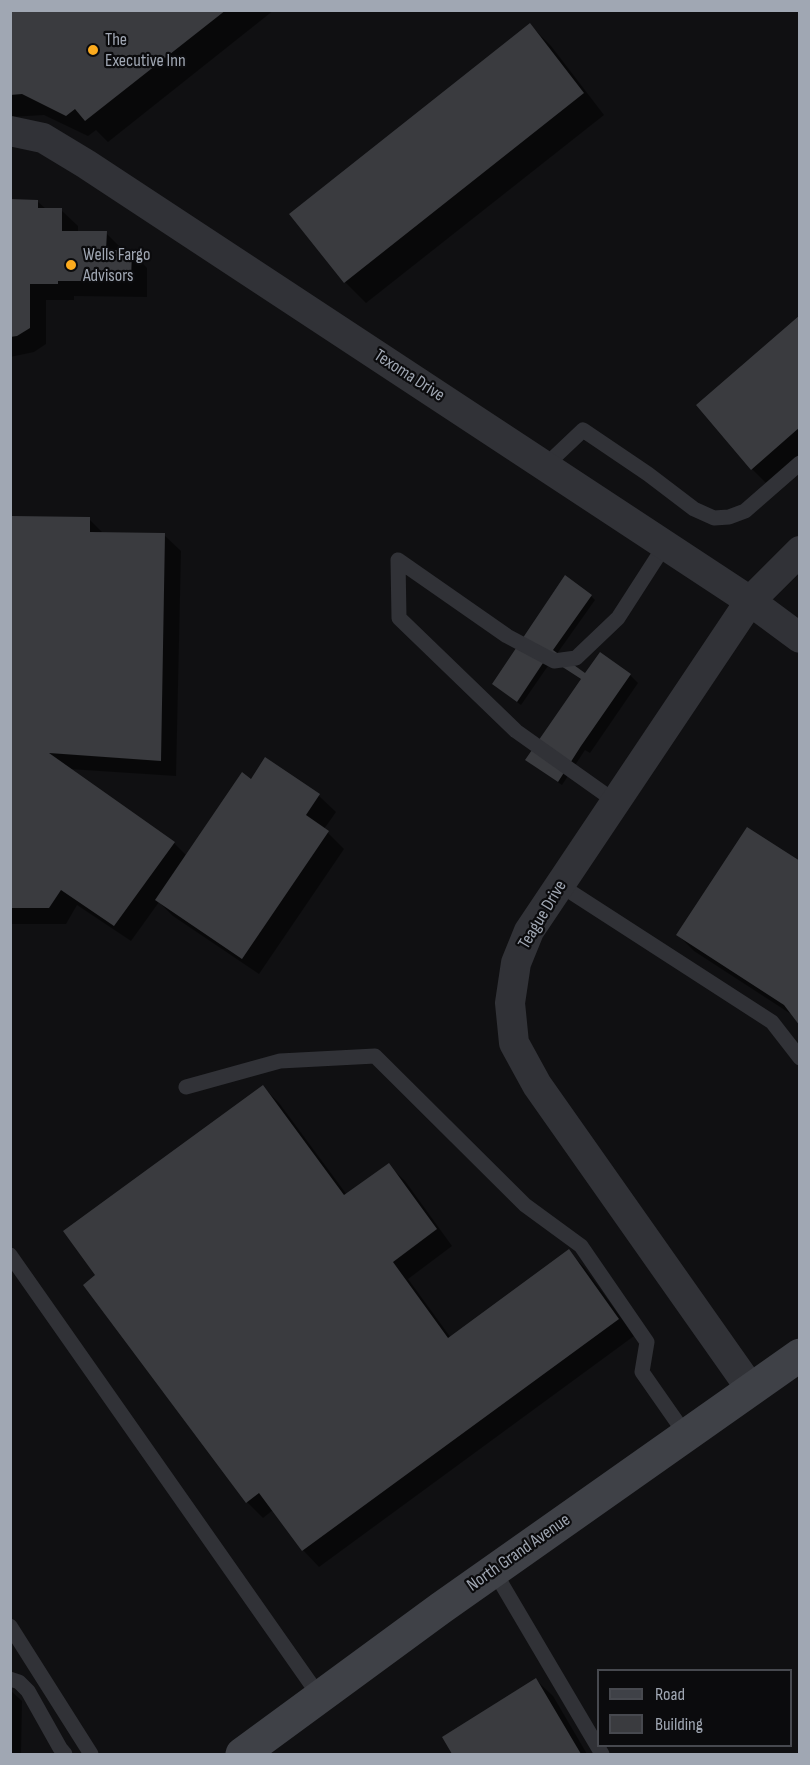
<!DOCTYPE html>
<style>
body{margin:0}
#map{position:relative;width:810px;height:1765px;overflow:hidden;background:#101012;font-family:"Sofia Sans Condensed",sans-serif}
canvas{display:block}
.frame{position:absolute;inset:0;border:12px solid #a0a7b3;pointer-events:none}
.legend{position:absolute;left:597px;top:1669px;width:195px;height:78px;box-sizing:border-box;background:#0b0b0d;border:2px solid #47494f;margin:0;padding:8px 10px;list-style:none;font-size:18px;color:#a0a7b3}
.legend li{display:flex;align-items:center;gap:12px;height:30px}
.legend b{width:30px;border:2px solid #47494f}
</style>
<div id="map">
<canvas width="810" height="1765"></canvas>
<div class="frame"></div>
<ul class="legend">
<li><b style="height:8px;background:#3f4147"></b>Road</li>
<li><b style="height:16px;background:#3a3b3f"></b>Building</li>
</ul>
</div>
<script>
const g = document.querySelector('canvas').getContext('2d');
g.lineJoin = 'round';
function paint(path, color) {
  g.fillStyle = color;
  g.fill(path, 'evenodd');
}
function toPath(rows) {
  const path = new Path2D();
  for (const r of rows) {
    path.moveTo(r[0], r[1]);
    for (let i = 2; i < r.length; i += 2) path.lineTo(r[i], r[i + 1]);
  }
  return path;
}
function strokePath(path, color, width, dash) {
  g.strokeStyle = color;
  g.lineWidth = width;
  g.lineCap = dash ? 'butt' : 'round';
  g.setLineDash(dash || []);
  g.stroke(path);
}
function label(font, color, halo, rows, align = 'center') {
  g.font = font + ' "Sofia Sans Condensed",sans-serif';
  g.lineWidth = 4.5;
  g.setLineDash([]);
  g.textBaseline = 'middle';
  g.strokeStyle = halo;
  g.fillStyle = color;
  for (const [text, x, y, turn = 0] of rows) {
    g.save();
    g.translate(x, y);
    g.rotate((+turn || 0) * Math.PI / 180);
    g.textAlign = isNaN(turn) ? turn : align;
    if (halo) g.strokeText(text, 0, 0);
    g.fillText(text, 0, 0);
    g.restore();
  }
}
const shadow = toPath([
 [10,10,274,10,108,142,96,130,88,136,44,115,10,117],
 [530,25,551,46,604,115,366,303,345,282],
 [10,200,37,201,46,209,61,210,78,226,78,232,106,233,122,249,122,252,131,251,147,268,147,297,74,296,74,300,46,300,46,344,34,352,10,357],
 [800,317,800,458,768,485,752,469],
 [89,519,104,534,164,535,181,551,176,776,69,769,174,843,187,856,251,781,266,759,319,796,336,812,324,829,344,849,259,974,173,916,159,902,131,941,77,905,66,924,10,924,10,532],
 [591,596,595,600,556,655,585,675,630,675,638,683,590,753,585,750,562,785,531,764,582,680,552,660,521,705,498,688],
 [748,829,794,1016,694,951,678,935],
 [263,1087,279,1103,347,1195,388,1165,405,1181,452,1246,408,1279,451,1338,568,1251,585,1268,634,1336,319,1567,303,1550,273,1510,263,1518,247,1502,97,1275],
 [536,1680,553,1696,587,1754,454,1754,444,1737],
 [10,1690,22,1701,21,1754,10,1754]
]);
const building = toPath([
 [10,10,226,10,85,121,75,109,66,116,22,94,10,95],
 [530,23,584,93,344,283,289,214],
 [10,199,38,200,38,208,62,208,62,231,107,231,106,250,132,250,131,281,58,281,58,284,30,284,30,328,17,336,10,337],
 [800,315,800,427,751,470,696,405],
 [11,516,90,517,90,532,165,533,161,761,49,753,175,842,114,926,61,890,49,908,10,908],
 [565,575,592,595,553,650,585,673,600,652,631,674,581,746,558,782,525,760,581,679,547,657,517,702,492,684],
 [265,757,320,794,306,815,329,831,242,959,155,900,242,772,251,779],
 [747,827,800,861,800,1026,784,1005,676,935],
 [263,1085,344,1195,389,1163,437,1229,393,1262,448,1338,569,1249,619,1319,302,1551,259,1493,246,1503,83,1285,95,1275,63,1231],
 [536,1678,581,1754,452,1754,442,1737]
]);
const service = toPath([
 [545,466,583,430,648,474,694,509,714,518,729,517,745,511,800,463],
 [398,560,507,636,554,661,576,658,618,618,665,545],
 [398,560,399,618,516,731,616,802],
 [560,885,772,1022,800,1058],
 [186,1087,280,1061,375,1056,525,1205,581,1246,647,1342,642,1372,686,1435],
 [10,1255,320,1697],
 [494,1571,602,1754],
 [10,1626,91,1754],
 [10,1679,19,1682,28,1691,60,1748,65,1754]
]);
const minor = toPath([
 [10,131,43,138,86,164,750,601,800,638],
 [751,1389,537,1085,514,1043,510,1003,516,963,529,931,750,601,800,551]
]);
const secondary = toPath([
 [242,1754,441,1608,800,1355]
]);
const markers = [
 [93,50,6,"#fcab1e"],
 [71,265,6,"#fcab1e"]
];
const poiNames = [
 ["The",105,40],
 ["Executive Inn",105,61],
 ["Wells Fargo",83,255],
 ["Advisors",83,276]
];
const streetNames = [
 ["Texoma Drive",409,376,33],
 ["Teague Drive",543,915,-59],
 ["North Grand Avenue",519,1553,-35]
];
paint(shadow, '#0007');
paint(building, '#3a3b3f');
strokePath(service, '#313237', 15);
strokePath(minor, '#313237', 30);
strokePath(secondary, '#3f4147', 33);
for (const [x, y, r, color] of markers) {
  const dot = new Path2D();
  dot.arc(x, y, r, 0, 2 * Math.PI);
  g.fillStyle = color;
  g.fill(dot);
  strokePath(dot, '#0b0b0d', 2);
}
label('18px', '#a0a7b3', '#0b0b0d', poiNames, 'left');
label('18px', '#a0a7b3', '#0b0b0d', streetNames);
</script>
